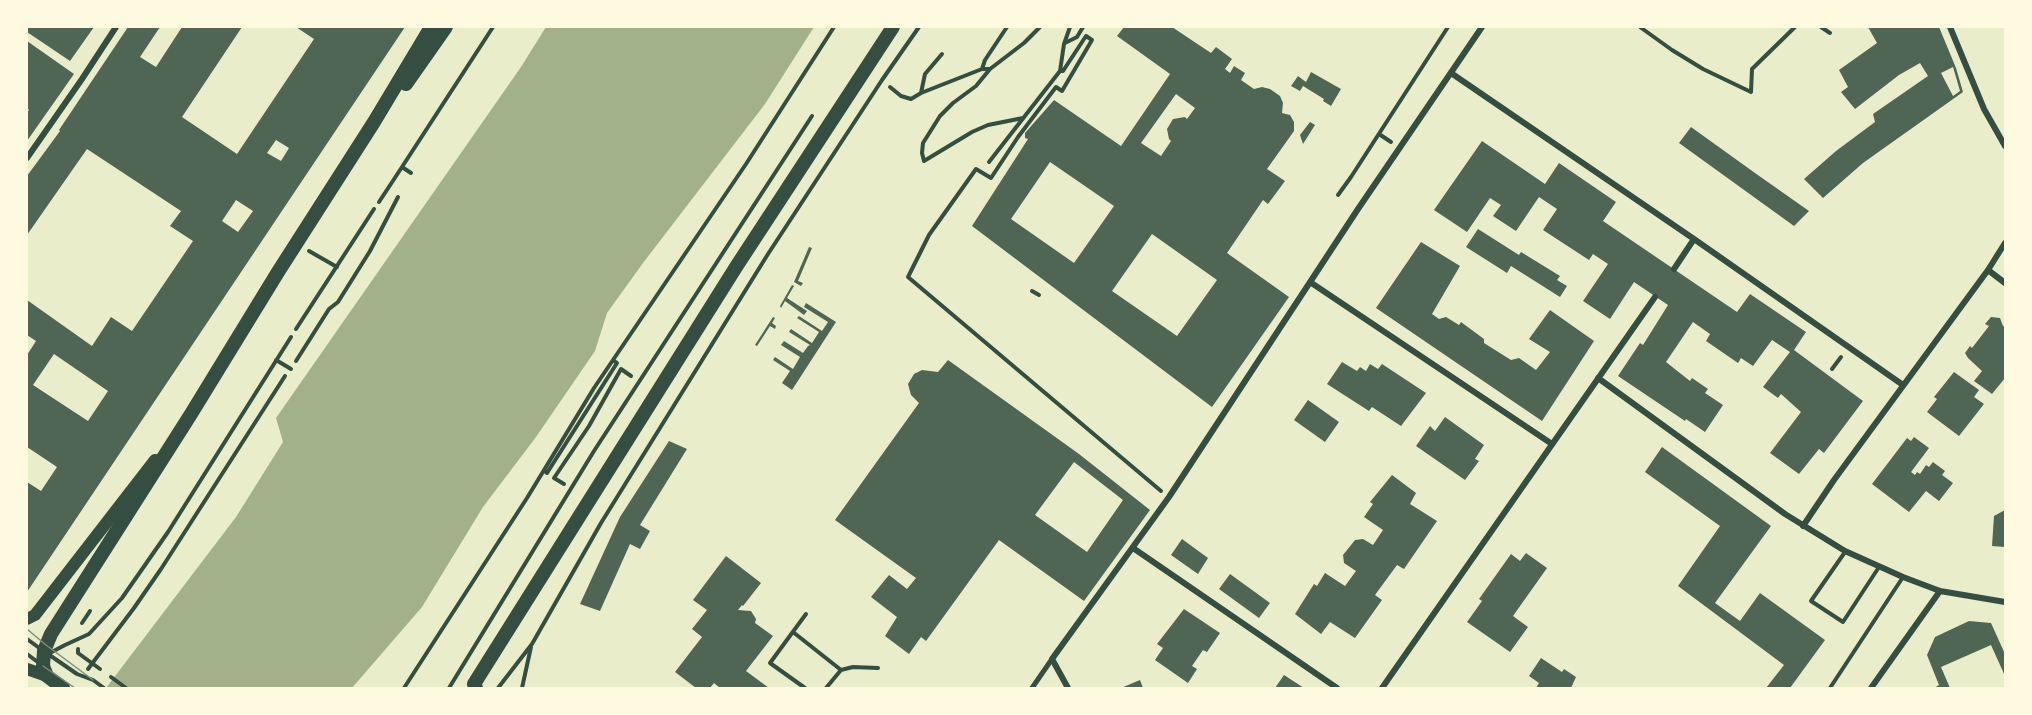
<!DOCTYPE html>
<style>
body{margin:0}
#map{position:relative;width:2032px;height:715px;overflow:hidden;background:#e9edc9;font-family:"Golos Text",sans-serif}
canvas{display:block}
.frame{position:absolute;inset:0;border:28px solid #fefae0;pointer-events:none}
</style>
<div id="map">
<canvas width="2032" height="715"></canvas>
<div class="frame"></div>
</div>
<script>
const g = document.querySelector('canvas').getContext('2d');
g.lineJoin = 'round';
function paint(path, color) {
  g.fillStyle = color;
  g.fill(path, 'evenodd');
}
function toPath(rows) {
  const path = new Path2D();
  for (const r of rows) {
    path.moveTo(r[0], r[1]);
    for (let i = 2; i < r.length; i += 2) path.lineTo(r[i], r[i + 1]);
  }
  return path;
}
function strokePath(path, color, width, dash) {
  g.strokeStyle = color;
  g.lineWidth = width;
  g.lineCap = dash ? 'butt' : 'round';
  g.setLineDash(dash || []);
  g.stroke(path);
}
const water = toPath([
 [546,27,814,27,765,104,643,263,607,313,595,351,536,437,483,507,422,607,352,688,106,688,236,517,283,442,276,418,521,67]
]);
const building = toPath([
 [27,27,94,27,70,61,27,32],
 [128,27,160,27,140,57,156,67,182,27,242,27,182,117,237,154,314,39,296,27,405,27,27,592,27,482,41,491,57,467,27,447,27,355,36,341,27,335,27,300,92,346,111,317,132,331,193,241,170,226,181,211,87,149,27,235,27,176,60,131,59,130],
 [276,140,289,148,281,161,267,153],
 [236,200,253,211,238,232,222,221],
 [54,354,108,391,88,421,33,385],
 [1124,27,1172,27,1211,53,1216,47,1232,59,1225,69,1230,73,1234,66,1245,73,1241,80,1254,89,1262,87,1270,89,1280,96,1283,103,1282,113,1290,115,1294,122,1294,131,1267,169,1285,181,1268,204,1263,200,1227,253,1289,297,1212,407,972,226,1028,139,1025,138,1025,133,1054,100,1121,146,1170,74,1117,36],
 [1176,94,1195,108,1187,119,1185,117,1173,119,1167,129,1169,139,1171,141,1161,156,1141,143],
 [1050,162,1114,206,1074,263,1011,219],
 [1152,234,1217,280,1177,336,1112,291],
 [1868,27,1939,27,1956,68,1963,92,1863,163,1823,198,1804,179,1836,151,1875,122,1873,114,1928,76,1920,63,1899,75,1855,109,1841,92,1848,87,1839,70,1877,43],
 [1953,67,1960,91,1953,96,1941,73],
 [27,41,74,74,27,141,27,112,29,110,27,108],
 [1311,72,1341,89,1331,106,1323,101,1324,99,1303,86,1300,91,1291,86,1298,76,1306,82],
 [1310,122,1315,125,1303,144,1300,135],
 [1691,127,1755,173,1809,211,1794,226,1679,143],
 [1482,141,1545,184,1559,163,1616,202,1603,221,1737,312,1750,294,1806,332,1794,350,1863,401,1824,453,1819,449,1799,474,1770,453,1801,412,1781,394,1778,398,1763,387,1790,352,1772,340,1753,366,1741,358,1738,363,1706,341,1710,334,1693,322,1666,362,1690,381,1692,378,1708,389,1705,393,1723,405,1705,432,1686,419,1685,421,1618,376,1640,343,1643,345,1668,305,1634,282,1610,319,1583,301,1608,264,1593,254,1589,260,1543,230,1557,209,1539,197,1516,231,1493,216,1501,205,1490,198,1467,232,1434,210],
 [1478,229,1519,255,1521,252,1560,276,1557,280,1567,286,1560,297,1511,266,1507,273,1466,247],
 [1421,242,1460,266,1432,314,1439,319,1446,317,1459,325,1461,322,1484,339,1484,343,1511,360,1519,358,1536,370,1550,352,1529,339,1550,310,1594,341,1542,421,1376,308],
 [809,247,812,248,798,281,803,283,801,286,794,282],
 [792,285,794,286,787,298,807,311,804,315,785,301,781,308,780,306],
 [806,303,836,322,792,390,782,383,790,371,773,360,775,357,793,369,800,357,781,345,784,341,803,353,808,346,810,345,789,332,791,329,812,343,819,332,797,318,799,316,822,331,828,322,804,307],
 [773,317,775,318,772,323,776,326,775,329,770,326,757,346,755,345],
 [1991,317,2000,318,2003,326,2005,327,2005,378,1992,394,1974,381,1982,371,1968,358,1965,353,1970,346,1972,348,1989,326,1985,324],
 [948,360,1079,454,1150,510,1084,601,999,540,926,641,921,637,909,654,885,636,897,617,871,597,889,575,907,589,916,578,835,520,919,403,911,395,908,384,914,374,922,370,938,372],
 [1074,462,1123,500,1087,552,1035,515],
 [1342,362,1357,371,1360,367,1366,371,1370,364,1378,369,1382,364,1426,393,1401,426,1372,407,1369,411,1327,384],
 [1954,372,1979,390,1974,397,1984,404,1959,436,1927,412,1937,399,1934,397],
 [1308,400,1339,422,1325,442,1294,420],
 [1445,417,1484,445,1475,459,1479,461,1465,480,1416,446,1430,426,1435,431],
 [1914,437,1929,448,1911,472,1915,475,1917,472,1920,474,1926,465,1929,467,1933,462,1945,471,1942,475,1953,483,1939,501,1926,491,1909,512,1872,484,1907,438,1911,441],
 [669,441,687,449,640,525,650,531,640,549,630,544,600,611,580,604,620,517],
 [1662,447,1771,526,1715,603,1740,621,1760,593,1825,640,1790,688,1766,688,1784,665,1678,586,1720,526,1645,472],
 [1392,475,1416,493,1410,504,1437,521,1404,569,1397,565,1375,595,1382,600,1355,638,1330,622,1321,634,1295,614,1314,584,1317,586,1325,573,1345,586,1356,571,1344,563,1343,555,1355,540,1363,539,1373,545,1383,530,1364,517,1373,504,1370,502],
 [2005,510,2005,547,1992,546,1994,516],
 [1182,539,1208,558,1198,574,1171,555],
 [1526,553,1547,568,1513,616,1528,627,1510,652,1467,622,1482,601,1479,599,1511,554,1520,561],
 [726,556,761,583,743,606,742,605,738,610,751,611,756,619,755,623,773,636,746,671,769,688,720,688,714,683,710,688,696,688,675,672,702,637,692,629,707,610,693,600],
 [1230,574,1270,603,1259,618,1219,589],
 [1184,609,1220,633,1207,652,1203,650,1192,666,1197,669,1188,683,1155,660,1163,648,1157,644],
 [1969,621,1991,623,2005,654,2005,676,1991,645,1941,667,1950,688,1934,688,1939,685,1927,655,1935,637],
 [1541,658,1562,672,1564,669,1576,677,1571,688,1536,688,1539,683,1529,676],
 [1284,675,1304,688,1275,688],
 [1140,680,1143,688,1121,688]
]);
const path = toPath([
 [1640,27,1672,50,1703,69,1751,92,1752,69,1795,27],
 [1821,27,1830,33],
 [1065,43,1077,37,1083,27],
 [982,69,985,60,1007,27],
 [990,69,1024,43,1040,27],
 [1060,71,1063,71,1086,36,1092,40,1062,91,1056,87,1018,137,991,178,976,169,929,235,908,277,1161,491],
 [890,87,901,96,911,99,921,93,982,69,990,69,976,86,953,103,940,116,923,143,922,153,924,161,972,132,988,125,1023,118],
 [921,93,925,74,942,54],
 [1379,134,1391,142],
 [989,162,1060,71,1064,44,1070,27],
 [1338,195,1351,177,1448,27],
 [309,251,337,267],
 [1032,291,1039,295],
 [296,329,374,209],
 [296,361,329,309,338,302,370,251,398,197],
 [1832,369,1841,357],
 [544,470,547,473,617,363,613,360],
 [564,484,554,478,589,426,621,369,631,376],
 [82,623,90,611],
 [793,632,841,670],
 [78,649,78,653,100,669],
 [88,669,134,608,161,569,285,376],
 [111,677,126,688],
 [404,688,527,498,594,388,746,164,834,27],
 [449,688,594,451,812,116],
 [805,688,770,663,806,614],
 [826,688,841,670,853,667,878,668]
]);
const service = toPath([
 [411,173,402,167,493,27],
 [379,202,402,167],
 [276,360,291,369],
 [1845,552,1811,601,1843,622,1879,567],
 [27,639,42,650],
 [27,654,39,663],
 [48,654,65,645,89,634,122,598,168,532,291,337],
 [48,654,77,674,93,680,104,688],
 [498,688,532,644,601,523,768,254,882,80,919,27],
 [522,688,531,647],
 [1830,688,1903,577]
]);
const pedestrian = toPath([
 [1032,688,1052,659]
]);
const minor = toPath([
 [1950,27,1984,109,2005,146],
 [1451,73,1694,239,1903,385],
 [27,158,82,79,116,27],
 [1674,269,1694,239],
 [1988,270,2005,283],
 [1310,282,1552,444],
 [1598,378,1785,514,1845,551,1903,577,1940,591,2005,602],
 [1803,526,1834,480,1988,270,2005,243],
 [1133,548,1337,688],
 [1068,688,1052,659,1169,497,1358,209,1482,27],
 [1382,688,1655,297],
 [1871,688,1940,591]
]);
const secondary = toPath([
 [27,619,35,615,155,460],
 [27,669,47,676]
]);
const primary = toPath([
 [406,84,446,27],
 [63,688,47,676,43,666,44,651,51,634,191,414,278,272,374,122,431,27],
 [476,688,474,684,736,267,893,27]
]);
const tram = toPath([
 [27,629,46,645,93,680],
 [43,666,75,688]
]);
paint(water, '#a3b18a');
paint(building, '#4f6655');
strokePath(path, '#344e41', 4);
strokePath(service, '#344e41', 4);
strokePath(pedestrian, '#344e41', 5);
strokePath(minor, '#344e41', 6);
strokePath(secondary, '#344e41', 12);
strokePath(primary, '#344e41', 14);
strokePath(tram, '#7c8e77', 1.5);
</script>
